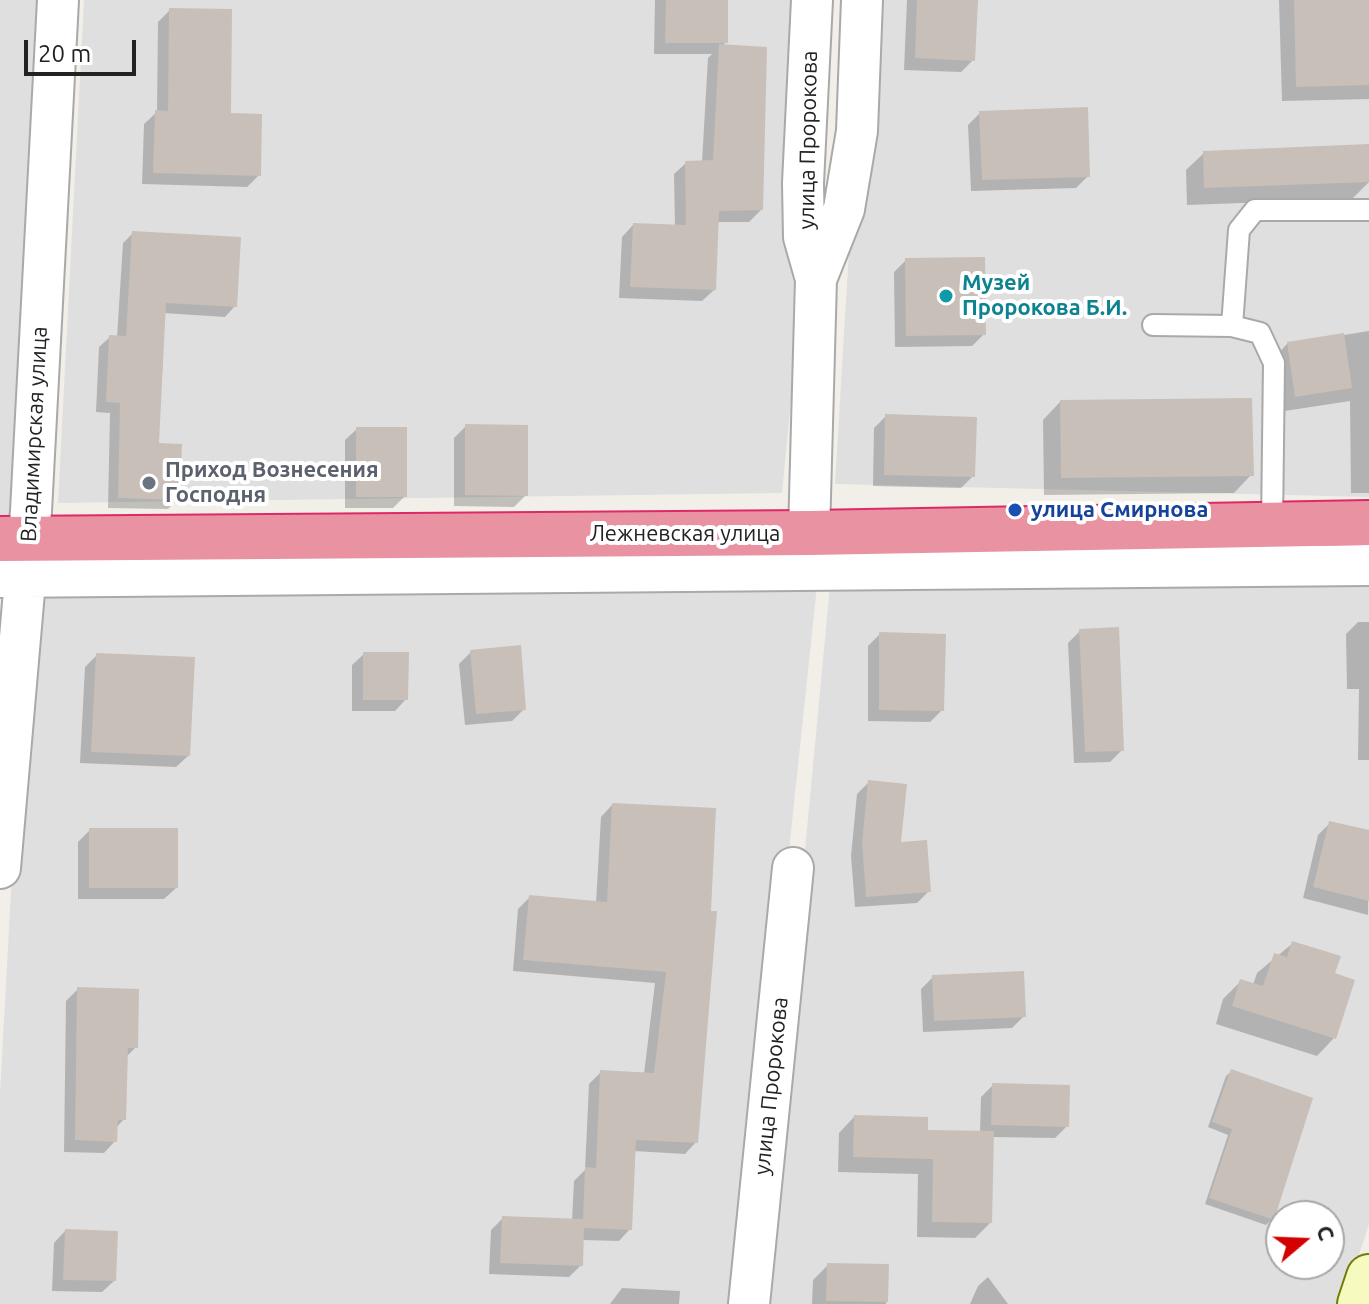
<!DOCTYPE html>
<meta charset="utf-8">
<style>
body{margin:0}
#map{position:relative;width:1369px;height:1304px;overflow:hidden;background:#f2efe9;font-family:Ubuntu,sans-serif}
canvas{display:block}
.north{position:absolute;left:1265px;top:1200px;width:80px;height:80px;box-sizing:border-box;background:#fff;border:2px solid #a7a7a7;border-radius:50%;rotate:71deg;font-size:22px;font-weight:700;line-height:32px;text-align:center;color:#222}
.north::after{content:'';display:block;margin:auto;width:28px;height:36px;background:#d40000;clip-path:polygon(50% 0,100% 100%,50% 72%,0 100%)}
.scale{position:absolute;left:24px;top:40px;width:112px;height:36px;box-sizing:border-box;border:4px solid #222;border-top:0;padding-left:10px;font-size:24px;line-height:28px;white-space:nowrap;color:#222;-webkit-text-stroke:6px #fff;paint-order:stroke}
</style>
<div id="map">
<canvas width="1369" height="1304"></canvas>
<div class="north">С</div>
<div class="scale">20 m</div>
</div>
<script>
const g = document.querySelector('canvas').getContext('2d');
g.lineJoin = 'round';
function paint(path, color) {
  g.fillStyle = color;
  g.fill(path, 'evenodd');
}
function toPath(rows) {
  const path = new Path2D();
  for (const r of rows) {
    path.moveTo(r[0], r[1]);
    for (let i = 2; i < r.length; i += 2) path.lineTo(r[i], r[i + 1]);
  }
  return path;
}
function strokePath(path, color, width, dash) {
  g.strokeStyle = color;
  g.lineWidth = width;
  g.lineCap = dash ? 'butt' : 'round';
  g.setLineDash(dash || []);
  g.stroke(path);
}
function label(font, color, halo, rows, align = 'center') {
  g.font = font + ' Ubuntu,sans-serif';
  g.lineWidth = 8;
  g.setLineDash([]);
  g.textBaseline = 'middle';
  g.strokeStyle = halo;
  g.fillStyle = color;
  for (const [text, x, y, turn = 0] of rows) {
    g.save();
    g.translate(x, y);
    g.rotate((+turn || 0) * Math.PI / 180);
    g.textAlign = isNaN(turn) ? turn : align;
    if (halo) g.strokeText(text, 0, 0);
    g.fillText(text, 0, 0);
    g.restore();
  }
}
const residential = toPath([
 [0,0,45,0,14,517,0,517],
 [84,0,830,0,782,493,58,503],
 [864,0,1369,0,1369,497,835,484],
 [817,586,741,1304,0,1304,0,1094,27,597],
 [830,586,1369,586,1369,1224,1343,1304,762,1304],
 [1281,1216,1329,1216,1329,1264,1281,1264]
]);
const shadow = toPath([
 [655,0,726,0,726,42,722,46,761,210,749,222,717,222,714,290,702,301,619,298,622,237,633,225,675,227,674,174,686,163,702,162,708,58,712,54,654,54],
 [907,0,976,0,973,60,961,72,904,70],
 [1279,0,1369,0,1369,99,1282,101],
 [170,10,259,175,247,187,142,184,144,124,157,112,158,22],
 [980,113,1088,176,1076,188,971,191,968,125],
 [1369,146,1369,182,1352,199,1187,205,1186,170,1204,153],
 [133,233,235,306,225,317,163,313,157,445,178,499,168,509,108,508,110,413,96,412,99,347,110,337,117,337,123,243],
 [906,260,984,334,972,346,895,347,894,272],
 [1369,331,1369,493,1351,493,1350,401,1278,412,1271,361,1287,344],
 [1060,402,1251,475,1234,493,1044,495,1043,420],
 [886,416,973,476,961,488,873,486,874,428],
 [466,426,526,495,514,507,454,506,454,438],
 [357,429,405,496,393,508,345,508,345,440],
 [1358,622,1369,622,1369,760,1358,760,1359,689,1347,689,1346,634],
 [1080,631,1122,750,1110,762,1074,763,1068,643],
 [880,634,942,710,930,722,868,721,868,646],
 [471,652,524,709,512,721,465,725,459,664],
 [364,654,406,699,395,711,352,711,352,665],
 [97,655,188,756,176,767,80,763,85,667],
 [869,782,899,844,929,891,917,903,855,907,851,856,857,794],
 [612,805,714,810,696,1142,685,1154,634,1151,630,1229,619,1241,582,1240,581,1265,569,1277,489,1274,491,1230,503,1218,572,1221,574,1181,585,1170,589,1084,601,1072,644,1074,655,983,513,971,518,909,530,897,596,903,601,817],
 [1330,823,1369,832,1368,915,1303,898,1318,835],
 [90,830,176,888,164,899,78,899,78,842],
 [1293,943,1333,975,1334,1038,1317,1056,1216,1024,1223,999,1240,982,1253,985,1257,973],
 [933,977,1024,1016,1012,1028,923,1032,921,989],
 [78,989,136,1047,126,1057,124,1119,116,1128,115,1141,104,1153,64,1152,66,1001],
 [1232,1071,1311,1099,1272,1219,1266,1225,1205,1204,1228,1135,1208,1127,1226,1076],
 [993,1085,1067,1126,1055,1138,992,1137,990,1223,975,1238,917,1237,918,1174,838,1172,839,1133,854,1117,926,1132,980,1133,981,1097],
 [65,1231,114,1281,102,1292,52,1291,54,1243],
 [828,1265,887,1266,886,1304,812,1304,813,1280],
 [988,1277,1008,1304,970,1304,978,1286],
 [622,1288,680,1291,679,1304,610,1304]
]);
const building = toPath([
 [666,0,728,0,728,43,665,43],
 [917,0,978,0,975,61,915,58],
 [1294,0,1369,0,1369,85,1296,87],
 [169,8,232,9,231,113,262,114,261,176,153,173,155,110,168,111],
 [719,44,767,47,763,210,719,211,716,290,630,287,633,223,686,225,685,161,713,160],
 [1088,107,1090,177,982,180,979,111],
 [1369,144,1369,182,1204,188,1203,151],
 [132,231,241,237,237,307,166,303,159,443,182,444,180,500,118,498,120,403,106,402,109,335,126,336],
 [985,257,986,335,906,336,905,258],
 [1344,333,1352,388,1295,397,1287,342],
 [1252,398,1254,476,1061,478,1060,400],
 [885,414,977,417,975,477,884,475],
 [465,424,528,425,528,496,465,495],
 [356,427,407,427,407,497,356,497],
 [1119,627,1124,751,1085,752,1079,629],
 [879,632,946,634,944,711,879,710],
 [521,645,526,710,476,714,470,650],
 [363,652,409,652,408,700,363,700],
 [96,653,195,657,190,756,91,752],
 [868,780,907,784,901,842,927,840,931,892,866,897,862,843],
 [612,803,716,808,711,911,717,911,698,1143,636,1140,632,1230,584,1228,583,1266,500,1263,502,1216,583,1219,585,1167,596,1168,600,1070,654,1073,666,972,523,960,529,895,607,902],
 [1329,821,1369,830,1369,901,1313,887],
 [89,828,178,828,178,888,89,888],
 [1292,941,1341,956,1335,973,1355,980,1336,1039,1232,1006,1240,979,1263,986,1274,953,1287,957],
 [1024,971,1026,1017,934,1021,932,975],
 [77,987,139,989,138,1048,128,1048,126,1120,118,1120,117,1142,75,1140],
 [1231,1069,1313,1098,1274,1220,1209,1198,1232,1129,1212,1122],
 [992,1083,1070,1085,1069,1127,991,1125],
 [854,1115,928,1117,928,1130,994,1131,992,1223,932,1222,933,1159,853,1157],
 [65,1229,118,1231,116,1281,63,1280],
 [827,1263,889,1264,888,1302,826,1301]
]);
const lane = toPath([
 [1153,325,1232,326,1260,333,1274,363,1272,525],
 [1232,326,1239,230,1255,210,1369,210]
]);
const street = toPath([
 [816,279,844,209,857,131,862,0],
 [809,533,816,279,804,237,803,183,812,0],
 [0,577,1369,565],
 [0,868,31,511,58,0],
 [749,1304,793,868]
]);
const secondary = toPath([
 [1360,1304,1369,1277]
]);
const highway = toPath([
 [0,539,809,533,1369,523]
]);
const markers = [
 [946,296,8,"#0f9aa8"],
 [149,483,8,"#6b7280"],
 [1015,510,8,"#1a4fb4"]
];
const streetNames = [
 ["улица Пророкова",808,140,-89],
 ["Владимирская улица",34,434,-87],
 ["Лежневская улица",685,534],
 ["улица Пророкова",771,1086,-84]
];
const cultureNames = [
 ["Музей",962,283],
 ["Пророкова Б.И.",962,308]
];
const worshipNames = [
 ["Приход Вознесения",165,470],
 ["Господня",165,495]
];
const transitNames = [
 ["улица Смирнова",1031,510]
];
paint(residential, '#e0dfdf');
paint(shadow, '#0003');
paint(building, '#c7bfb8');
strokePath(lane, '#a9a9a9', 24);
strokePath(street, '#a9a9a9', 44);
strokePath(secondary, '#707d05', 48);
strokePath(highway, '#dc2a67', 48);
strokePath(lane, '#fff', 20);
strokePath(street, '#fff', 40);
strokePath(secondary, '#f7fabf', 44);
strokePath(highway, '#e892a2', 44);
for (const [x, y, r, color] of markers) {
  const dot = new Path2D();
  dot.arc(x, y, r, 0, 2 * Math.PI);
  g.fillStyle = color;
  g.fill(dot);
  strokePath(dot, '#fff', 3);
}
label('22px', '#222', '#fff', streetNames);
label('bold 22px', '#0d838f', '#fff', cultureNames, 'left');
label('bold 22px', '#5b616d', '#fff', worshipNames, 'left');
label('bold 22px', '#164399', '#fff', transitNames, 'left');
</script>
